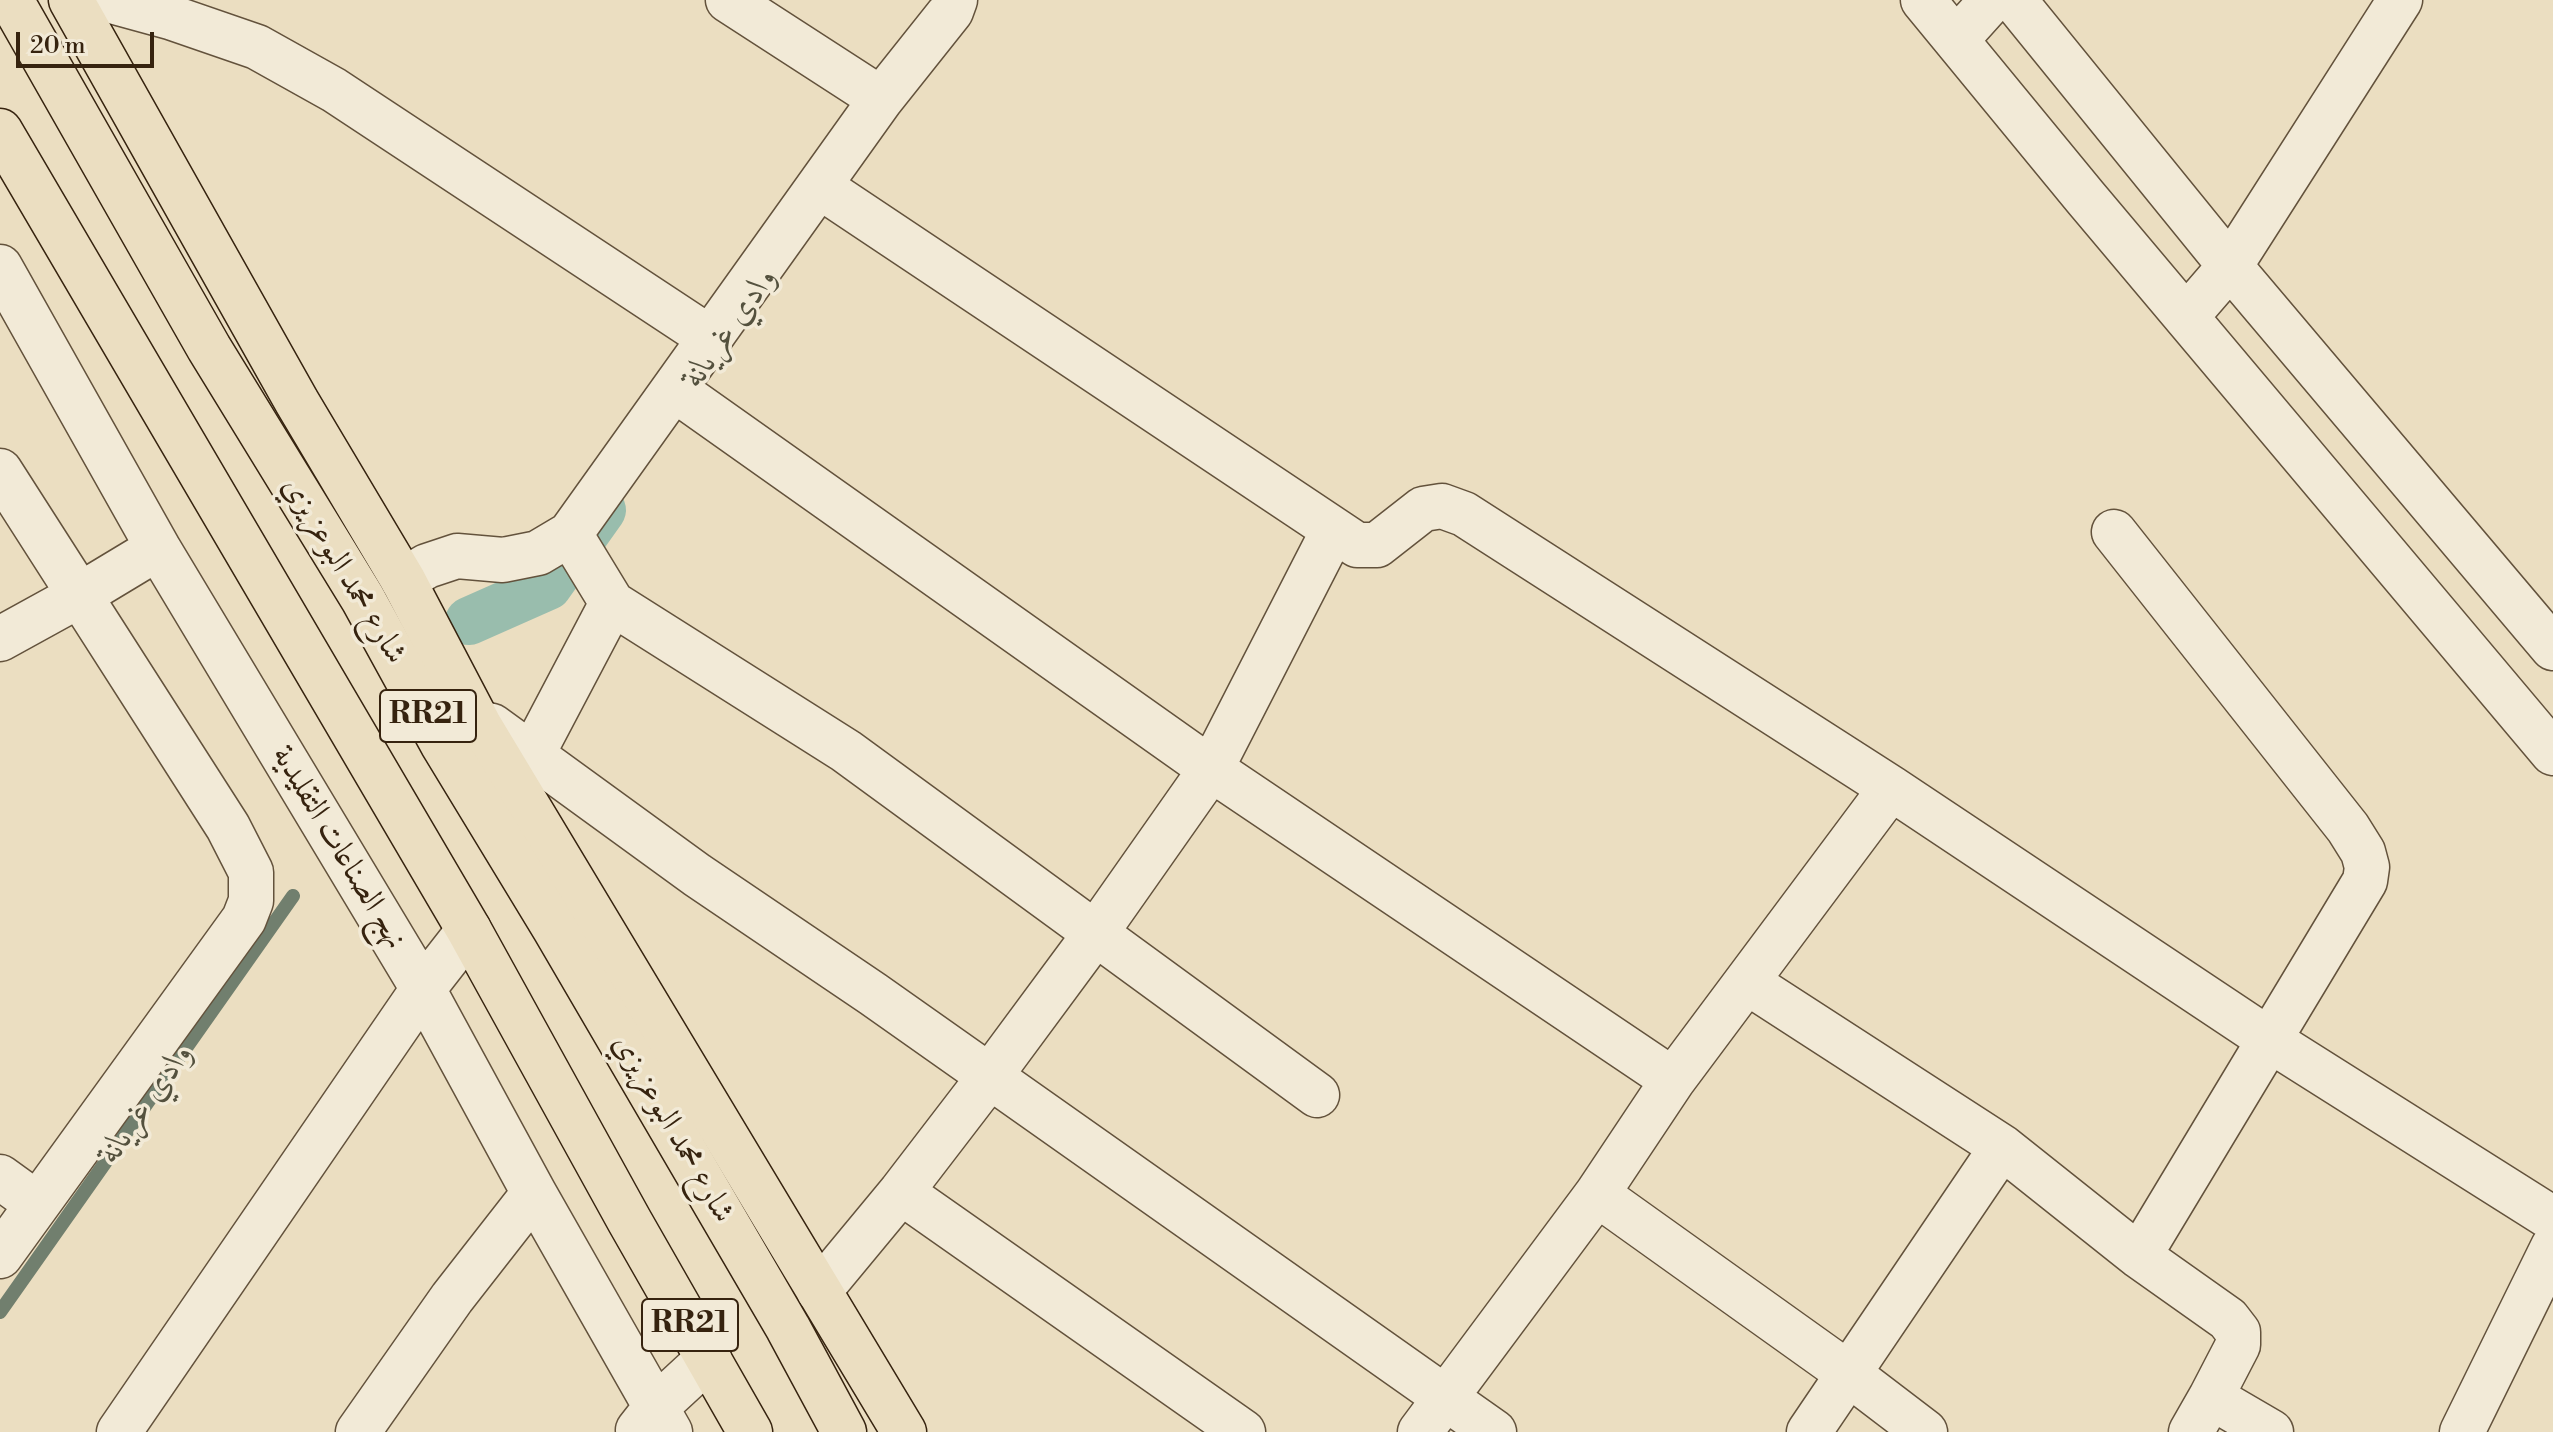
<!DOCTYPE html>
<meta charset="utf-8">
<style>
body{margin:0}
#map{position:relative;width:2553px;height:1432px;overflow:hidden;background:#ebdec1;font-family:"Libre Bodoni",serif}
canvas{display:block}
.scale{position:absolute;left:16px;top:32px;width:138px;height:36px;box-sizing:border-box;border:4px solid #36230f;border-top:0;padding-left:10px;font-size:24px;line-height:28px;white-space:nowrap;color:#36230f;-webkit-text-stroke:6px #f2ead7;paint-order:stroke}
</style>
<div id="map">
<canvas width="2553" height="1432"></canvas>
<div class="scale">20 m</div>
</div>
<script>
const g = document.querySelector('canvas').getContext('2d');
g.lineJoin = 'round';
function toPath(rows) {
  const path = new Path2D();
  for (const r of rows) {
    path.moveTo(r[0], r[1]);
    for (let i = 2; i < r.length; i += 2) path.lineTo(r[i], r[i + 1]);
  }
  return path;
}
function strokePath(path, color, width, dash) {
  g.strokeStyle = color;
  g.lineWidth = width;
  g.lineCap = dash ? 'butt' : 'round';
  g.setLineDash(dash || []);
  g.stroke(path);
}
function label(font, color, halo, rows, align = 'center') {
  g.font = font + ' "Libre Bodoni",Amiri,serif';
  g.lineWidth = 7;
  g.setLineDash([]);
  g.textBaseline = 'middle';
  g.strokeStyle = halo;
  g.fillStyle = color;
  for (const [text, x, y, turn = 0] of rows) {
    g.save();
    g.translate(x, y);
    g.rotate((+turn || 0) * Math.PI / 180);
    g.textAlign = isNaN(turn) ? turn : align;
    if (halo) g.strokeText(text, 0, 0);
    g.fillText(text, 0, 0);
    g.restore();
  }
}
const stream = toPath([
 [0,1312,293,896]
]);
const canal = toPath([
 [469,621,548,586,602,510]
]);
const minor = toPath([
 [108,0,170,17,257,47,334,90,710,338],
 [728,0,881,99,951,11,955,0],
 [1923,0,2085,197,2553,753],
 [2014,0,2230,266,2553,648],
 [1956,40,1992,0],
 [819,186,1357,545,1377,545,1423,509,1442,506,1464,514,1891,788,2268,1039,2553,1219],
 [0,267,158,548,423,989,534,1193,670,1432],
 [2186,317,2230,266,2400,0],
 [674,389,1211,769,1673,1080],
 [0,471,228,827,251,872,251,901,244,919,0,1256],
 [2114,532,2348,828,2363,852,2367,867,2365,881,2139,1256],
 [570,534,612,603],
 [403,580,427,566,457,556,503,560,538,553,570,534,881,99],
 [0,639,80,595,158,548],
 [463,733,483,724,492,726,697,875,873,994,1494,1432],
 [532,755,612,603,846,751,1317,1095],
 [1747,982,2002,1147,2139,1256,2228,1319,2238,1332,2238,1345,2211,1397],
 [0,1177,36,1203],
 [901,1192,1243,1432],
 [1597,1194,1849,1374,1925,1432],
 [819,1291,901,1192,990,1076,1095,934,1211,769,1333,531],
 [638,1430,656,1407,709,1358],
 [119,1432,423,989,469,930],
 [358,1432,452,1298,534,1193],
 [1420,1432,1597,1194,1673,1080,1891,788],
 [1809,1432,2002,1147],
 [2191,1432,2211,1397,2271,1432],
 [2462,1432,2553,1247]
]);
const major = toPath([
 [71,0,297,402,403,580,479,725,904,1432]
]);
const highway = toPath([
 [11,0,209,348,363,599,442,743,555,929,788,1328,844,1432],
 [0,131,469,930,629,1220,750,1432]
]);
const shields = [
 [428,716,96],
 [690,1325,96]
];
const shieldNames = [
 ["RR21",428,716],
 ["RR21",690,1325]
];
const streetNames = [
 ["شارع محمد البوعزيزي",343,571,59],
 ["نهج الصناعات التقليدية",338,848,59],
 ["شارع محمد البوعزيزي",672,1129,60]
];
const waterNames = [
 ["وادي غريانة",731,328,-55],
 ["وادي غريانة",147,1104,-55]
];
strokePath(stream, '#717f6e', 14);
strokePath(canal, '#99bdad', 48);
strokePath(minor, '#63523c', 47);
strokePath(major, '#36230f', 47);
strokePath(highway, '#36230f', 47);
strokePath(minor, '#f2ead7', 44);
strokePath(major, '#ebdec1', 44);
strokePath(highway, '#ebdec1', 44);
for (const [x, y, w] of shields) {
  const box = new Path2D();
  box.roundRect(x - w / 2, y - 26, w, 52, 6);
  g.fillStyle = '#f2ead7';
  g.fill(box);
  strokePath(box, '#36230f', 2);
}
label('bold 30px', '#36230f', null, shieldNames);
label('32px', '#36230f', '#f2ead7', streetNames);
label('italic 34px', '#54513e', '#f2ead7', waterNames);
</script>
